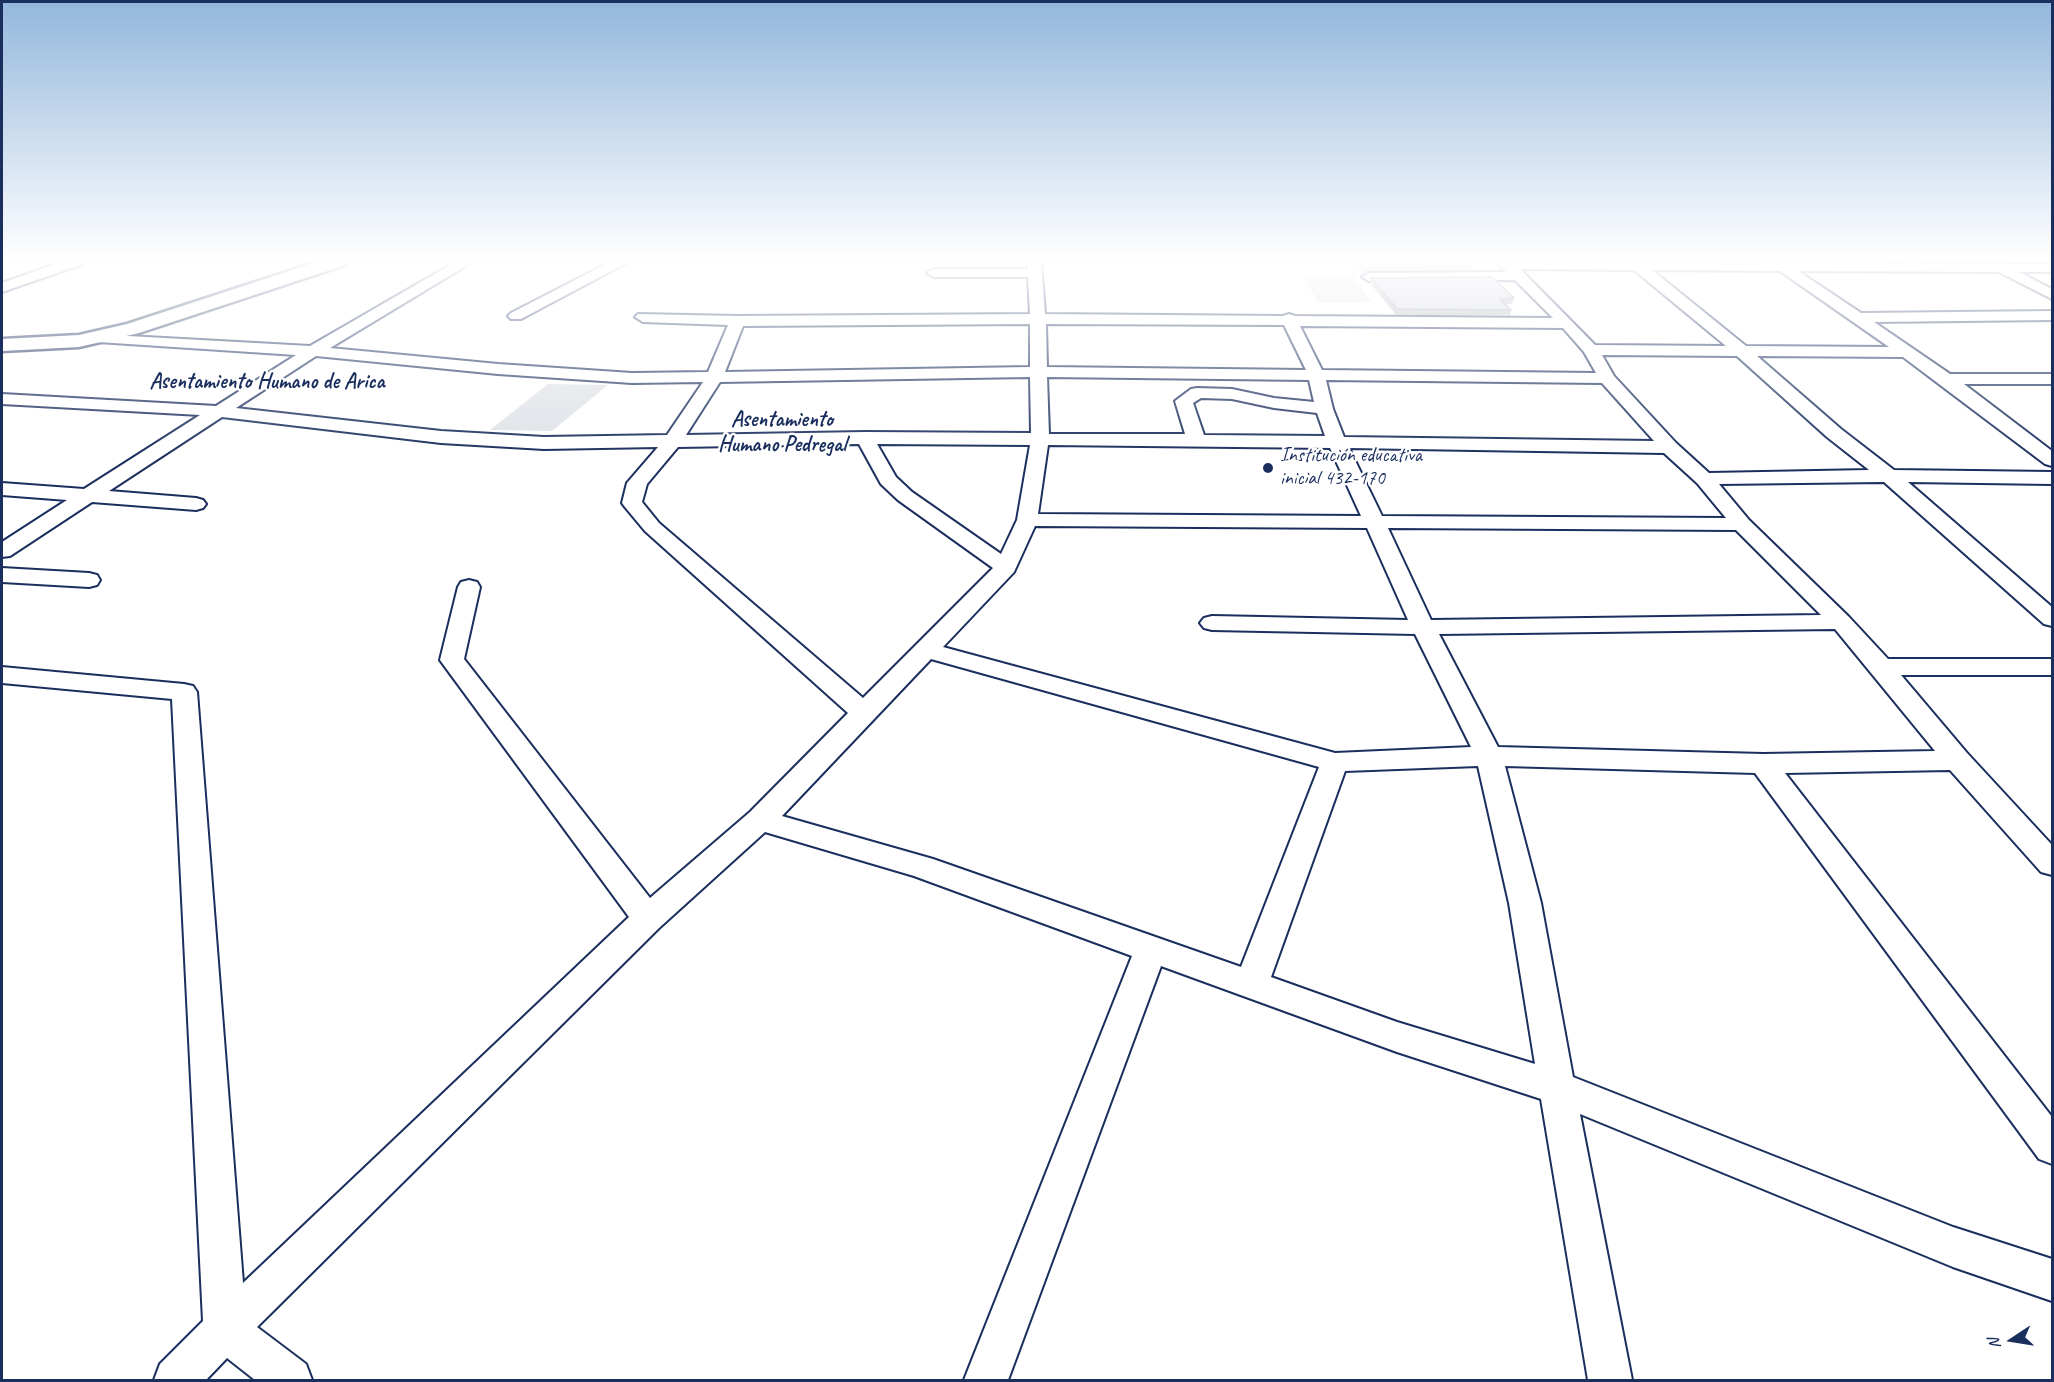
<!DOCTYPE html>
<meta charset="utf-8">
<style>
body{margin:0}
#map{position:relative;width:2054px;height:1382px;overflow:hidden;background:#fff;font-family:Caveat,sans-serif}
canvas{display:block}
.frame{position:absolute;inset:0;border:3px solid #1b2f5e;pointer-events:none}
.north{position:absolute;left:1982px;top:1310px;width:60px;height:60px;-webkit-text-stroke:4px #fff;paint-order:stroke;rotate:258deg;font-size:16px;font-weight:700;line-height:24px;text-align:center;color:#1b2f5e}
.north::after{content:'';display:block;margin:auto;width:21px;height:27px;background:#1b2f5e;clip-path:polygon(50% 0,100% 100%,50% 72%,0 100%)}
</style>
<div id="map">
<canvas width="2054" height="1382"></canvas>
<div class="frame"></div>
<div class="north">N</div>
</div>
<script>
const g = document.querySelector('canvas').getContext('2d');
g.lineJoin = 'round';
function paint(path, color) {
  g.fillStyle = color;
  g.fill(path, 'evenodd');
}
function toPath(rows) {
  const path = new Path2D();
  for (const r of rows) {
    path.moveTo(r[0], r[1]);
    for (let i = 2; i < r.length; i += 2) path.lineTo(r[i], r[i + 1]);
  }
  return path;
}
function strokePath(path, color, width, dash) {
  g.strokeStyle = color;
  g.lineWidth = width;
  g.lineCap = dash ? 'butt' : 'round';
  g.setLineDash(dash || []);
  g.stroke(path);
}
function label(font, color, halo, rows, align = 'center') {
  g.font = font + ' Caveat,sans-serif';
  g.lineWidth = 4.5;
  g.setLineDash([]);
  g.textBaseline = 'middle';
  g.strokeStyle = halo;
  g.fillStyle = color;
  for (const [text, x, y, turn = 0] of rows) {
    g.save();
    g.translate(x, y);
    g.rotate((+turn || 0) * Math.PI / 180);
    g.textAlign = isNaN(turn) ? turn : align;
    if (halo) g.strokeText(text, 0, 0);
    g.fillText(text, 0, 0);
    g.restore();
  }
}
const green = toPath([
 [1302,275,1353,275,1371,302,1318,302],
 [548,384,608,385,552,431,490,430]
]);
const minor = toPath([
 [64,261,85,261,83,264,2,292,2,283,64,261],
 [457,261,474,261,330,348,498,364,632,373,708,372,728,325,643,322,635,317,638,314,737,316,1030,314,1028,277,934,277,927,273,934,269,1028,269,1027,261,1041,261,1045,314,1283,316,1289,314,1295,316,1553,318,1515,280,1369,281,1362,277,1369,273,1506,272,1496,261,2052,264,2052,272,2019,272,2052,289,2052,299,1999,272,1798,271,1861,313,2052,311,2052,320,1874,322,1950,374,2052,374,2052,384,1964,384,2052,451,2052,466,2045,464,1903,357,1757,356,1841,429,1894,470,2052,472,2052,484,1908,482,2052,607,2052,626,2044,624,1884,482,1719,484,1749,520,1849,617,1888,659,2052,659,2052,675,1901,675,1967,753,2052,845,2052,875,2041,872,1950,770,1785,773,2052,1117,2052,1164,2039,1159,1755,773,1505,766,1541,903,1573,1077,1953,1227,2052,1259,2052,1301,1953,1267,1580,1114,1632,1380,1588,1380,1541,1099,1397,1052,1161,966,1008,1380,964,1380,1132,956,914,876,765,832,659,928,257,1327,306,1364,312,1380,255,1380,227,1358,206,1380,154,1380,160,1364,203,1321,172,699,2,683,2,667,184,684,193,686,197,692,243,1283,629,917,440,660,458,587,461,582,469,580,477,582,480,587,464,659,650,898,750,812,848,713,645,531,625,507,622,503,627,483,658,447,544,449,441,443,222,417,109,491,196,498,203,500,206,504,203,508,196,510,92,502,10,556,2,557,2,542,67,500,2,495,2,483,84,489,200,415,2,404,2,394,216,406,296,355,98,342,92,340,90,337,92,334,310,346,457,261],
 [1520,269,1634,270,1726,346,1595,345,1520,269],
 [1652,270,1780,271,1889,347,1746,346,1652,270],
 [1030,324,1030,367,725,372,743,326,1030,324],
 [1046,324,1284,325,1306,370,1047,367,1046,324],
 [1300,326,1563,328,1584,352,1596,373,1322,370,1300,326],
 [1602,355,1737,356,1827,437,1869,470,1709,473,1676,443,1614,376,1602,355],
 [316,356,498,374,632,383,703,382,667,435,544,437,441,431,236,408,316,356],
 [1030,377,1031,433,865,432,686,435,720,382,1030,377],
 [1047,377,1309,380,1314,402,1274,398,1232,389,1197,388,1191,389,1175,401,1185,434,1049,434,1047,377],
 [1326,380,1602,383,1654,441,1344,437,1333,409,1326,380],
 [1201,398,1232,399,1274,408,1317,413,1325,436,1204,435,1193,403,1201,398],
 [859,444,881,484,898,500,993,568,863,698,659,523,642,502,647,484,678,447,859,444],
 [877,444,1030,445,1017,520,1001,554,912,492,896,477,877,444],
 [1048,445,1330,448,1361,516,1038,514,1048,445],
 [1349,448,1664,453,1697,483,1726,518,1382,516,1349,448],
 [1035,526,1367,528,1408,620,1212,616,1204,618,1200,623,1204,628,1212,630,1415,634,1471,747,1335,753,943,647,1014,572,1035,526],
 [1388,528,1736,530,1821,615,1431,620,1388,528],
 [1835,629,1935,751,1763,754,1498,747,1439,634,1835,629],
 [931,659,1319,767,1241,967,933,859,782,816,931,659],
 [1478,766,1509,903,1535,1064,1397,1022,1271,977,1345,771,1478,766],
 [612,261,630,261,521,319,511,319,508,316,511,313,612,261],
 [2,568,89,573,97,575,100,580,97,585,89,587,2,582,2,568]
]);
const trunk = toPath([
 [320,261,348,261,345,265,139,333,79,347,2,351,2,339,79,335,127,324,320,261]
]);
const wall = toPath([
 [1355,261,1434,261,1437,265,1472,266,1471,270,1369,271,1363,274],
 [1371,278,1514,298,1512,304,1505,304,1511,310,1510,315,1396,315,1370,283]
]);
const shadedWall = toPath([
 [1370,267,1369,271,1363,274,1364,270]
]);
const building = toPath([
 [1358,261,1434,261,1437,265,1472,266,1370,267,1364,270,1358,261],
 [1492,277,1514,298,1500,299,1511,310,1397,309,1371,278,1492,277]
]);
const markers = [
 [1268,468,6,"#1b2f5e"]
];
const farPoinames = [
 ["Institución educativa",1280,456],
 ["inicial 432-170",1280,479]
];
const farNeighbourhoodnames = [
 ["Asentamiento Humano de Arica",267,382],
 ["Asentamiento",782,420],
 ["Humano Pedregal",782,445]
];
paint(green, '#dee1e7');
strokePath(minor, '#1b2f5e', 4);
strokePath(trunk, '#1b2f5e', 5);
paint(minor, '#fff');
paint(trunk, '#fff');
paint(wall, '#aeb1bb');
paint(shadedWall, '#8d9099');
paint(building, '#caceda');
strokePath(building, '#8d9099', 1.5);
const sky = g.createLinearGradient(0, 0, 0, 455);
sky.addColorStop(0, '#93b7dc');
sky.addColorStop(0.57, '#fff');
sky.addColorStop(1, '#ffffff00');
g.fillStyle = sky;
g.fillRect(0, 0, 2054, 455);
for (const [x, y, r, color] of markers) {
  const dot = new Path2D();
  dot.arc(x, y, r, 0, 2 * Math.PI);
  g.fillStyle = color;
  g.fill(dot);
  strokePath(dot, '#fff', 2);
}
label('20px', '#1b2f5e', '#fff', farPoinames, 'left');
label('bold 22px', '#1b2f5e', '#fff', farNeighbourhoodnames);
</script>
